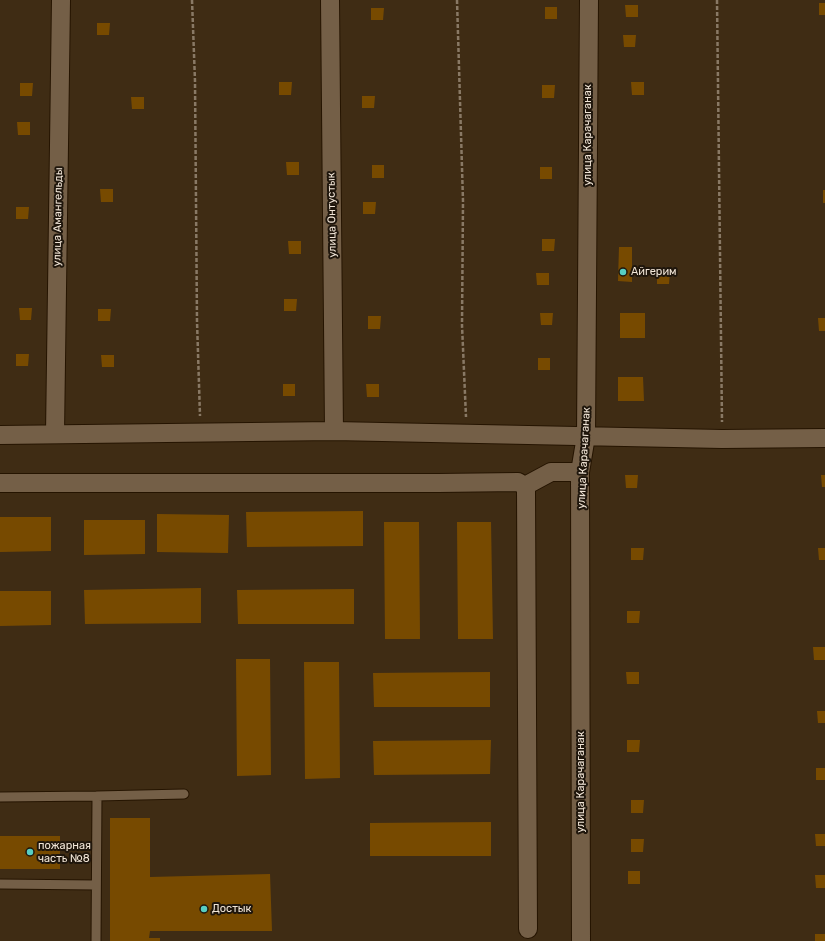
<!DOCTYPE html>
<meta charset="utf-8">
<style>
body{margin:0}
canvas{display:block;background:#3f2c14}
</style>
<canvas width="825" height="941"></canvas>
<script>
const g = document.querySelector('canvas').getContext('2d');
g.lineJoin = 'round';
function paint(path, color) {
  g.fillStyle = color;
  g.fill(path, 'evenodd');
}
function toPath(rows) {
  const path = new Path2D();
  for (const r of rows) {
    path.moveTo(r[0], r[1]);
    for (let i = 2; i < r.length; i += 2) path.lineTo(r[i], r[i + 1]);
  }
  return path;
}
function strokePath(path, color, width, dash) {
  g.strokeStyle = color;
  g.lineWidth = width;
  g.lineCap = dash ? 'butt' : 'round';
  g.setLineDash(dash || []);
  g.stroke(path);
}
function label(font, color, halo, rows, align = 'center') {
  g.font = font + ' Rubik,sans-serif';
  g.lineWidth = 4;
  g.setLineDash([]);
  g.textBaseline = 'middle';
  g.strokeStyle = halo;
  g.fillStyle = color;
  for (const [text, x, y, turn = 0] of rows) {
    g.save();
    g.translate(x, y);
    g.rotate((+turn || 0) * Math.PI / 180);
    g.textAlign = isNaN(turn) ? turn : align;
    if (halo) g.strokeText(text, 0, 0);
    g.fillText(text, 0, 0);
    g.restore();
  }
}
const building = toPath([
 [819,3,825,3,825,15,819,15],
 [625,5,638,5,638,17,626,17],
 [545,7,557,7,557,19,545,19],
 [371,8,384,8,383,20,371,20],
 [97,23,110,23,109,35,97,35],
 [623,35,636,35,635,47,624,47],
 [279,82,292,82,291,95,279,95],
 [631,82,644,82,644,95,632,95],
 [20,83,33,83,32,96,20,96],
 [542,85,555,85,554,98,542,98],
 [362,96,375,96,374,108,362,108],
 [131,97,144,97,144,109,132,109],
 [17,122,30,122,30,135,18,135],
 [286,162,299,162,299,175,287,175],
 [372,165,384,165,384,178,372,178],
 [540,167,552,167,552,179,540,179],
 [100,189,113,189,113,202,101,202],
 [823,190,825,190,825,203,823,203],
 [363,202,376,202,375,214,363,214],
 [16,207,29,207,28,219,16,219],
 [542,239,555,239,554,251,542,251],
 [288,241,301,241,301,254,289,254],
 [619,247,632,247,632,282,618,281],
 [657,272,670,272,669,284,657,284],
 [536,273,549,273,549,285,537,285],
 [284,299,297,299,296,311,284,311],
 [19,308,32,308,31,320,20,320],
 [98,309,111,309,110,321,98,321],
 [540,313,553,313,552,325,541,325],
 [620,313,645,313,645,338,620,338],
 [368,316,381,316,380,329,368,329],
 [818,318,825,318,825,331,819,331],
 [16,354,29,354,28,366,16,366],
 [101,355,114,355,114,367,102,367],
 [538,358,550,358,550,370,538,370],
 [618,377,643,377,644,401,618,401],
 [283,384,295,384,295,396,283,396],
 [366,384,379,384,379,397,367,397],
 [625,475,638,475,637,488,626,488],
 [821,475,825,475,825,487,822,487],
 [363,511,363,546,247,547,246,512],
 [157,514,229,515,228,553,157,552],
 [0,517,51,517,51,551,0,552],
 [84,520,145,520,145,554,84,555],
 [384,522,419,522,420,639,385,639],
 [457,522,491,522,493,639,458,639],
 [631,548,644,548,643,560,631,560],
 [818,548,825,548,825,560,819,560],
 [201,588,201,623,85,624,84,590],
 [354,589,354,624,238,624,237,590],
 [0,591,51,591,51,625,0,626],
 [627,611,640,611,639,623,627,623],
 [813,647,825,647,825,660,814,660],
 [236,659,270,659,271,775,237,776],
 [304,662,339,662,340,778,305,779],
 [490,672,490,707,374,707,373,673],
 [626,672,639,672,639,684,627,684],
 [817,711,825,711,825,723,818,723],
 [491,740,490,774,374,775,373,741],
 [627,740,640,740,639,752,627,752],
 [816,768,825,768,825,780,816,780],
 [631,800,644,800,643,813,631,813],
 [110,818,150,818,150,877,270,874,272,931,150,931,149,938,160,938,160,941,110,941],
 [491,822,491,856,370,856,370,823],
 [815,834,825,834,825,846,816,846],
 [0,836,60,836,60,869,0,869],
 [631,839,644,839,643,852,631,852],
 [628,871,640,871,640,884,628,884],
 [815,875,825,875,825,888,816,888],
 [815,934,825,934,825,941,815,941]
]);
const path = toPath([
 [192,0,195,81,197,321,200,416],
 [457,0,463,201,462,325,466,417],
 [717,0,722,422]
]);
const service = toPath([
 [0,797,97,796],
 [0,884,96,885],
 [96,941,97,796,184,794]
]);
const minor = toPath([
 [330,0,334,431],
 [55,434,61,0],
 [0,435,334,431,722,439,825,438],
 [0,483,438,483,518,482,525,486,551,472,580,472],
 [525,486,526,490,528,929],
 [581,941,580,472,586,436,589,0]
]);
const markers = [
 [623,272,4,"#57cec2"],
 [30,852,4,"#57cec2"],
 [204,909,4,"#57cec2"]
];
const streetNames = [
 ["улица Карачаганак",588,135,-90],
 ["улица Онтустык",332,215,-91],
 ["улица Амангельды",58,217,-89],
 ["улица Карачаганак",584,458,-87],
 ["улица Карачаганак",581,782,-90]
];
const poiNames = [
 ["Айгерим",631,272],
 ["пожарная",38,846],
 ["часть №8",38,859],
 ["Достык",212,909]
];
paint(building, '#774a00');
strokePath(service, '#251400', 11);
strokePath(minor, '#251400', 20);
strokePath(path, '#897965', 2.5, [4, 2]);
strokePath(service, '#745f47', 9);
strokePath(minor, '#745f47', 18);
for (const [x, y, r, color] of markers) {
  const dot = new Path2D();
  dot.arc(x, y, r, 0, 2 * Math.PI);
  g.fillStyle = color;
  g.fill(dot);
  strokePath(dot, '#1f160c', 1.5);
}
label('11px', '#f2e6d8', '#1f160c', streetNames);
label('11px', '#f2e6d8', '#1f160c', poiNames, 'left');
</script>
